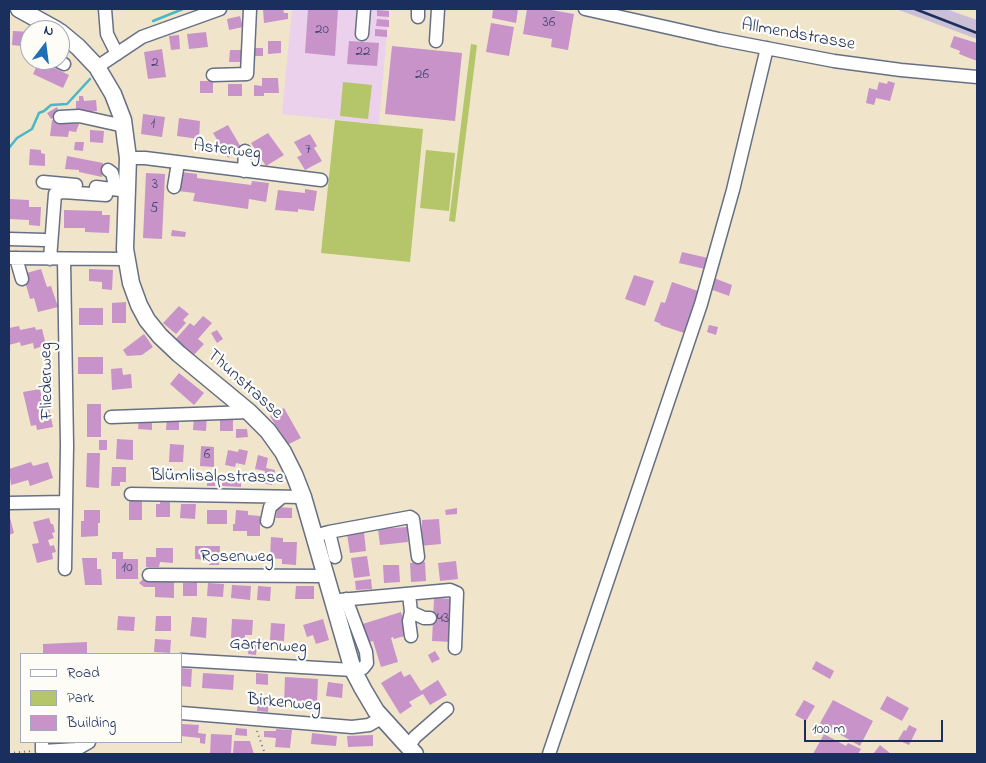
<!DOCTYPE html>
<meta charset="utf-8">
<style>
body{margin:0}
#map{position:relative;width:986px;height:763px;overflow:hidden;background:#f0e5ca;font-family:"Indie Flower",sans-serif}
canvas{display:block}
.frame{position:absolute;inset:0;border:10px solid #1b2f5e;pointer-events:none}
.legend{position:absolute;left:20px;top:653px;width:162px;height:90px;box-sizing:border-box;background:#fdfcf7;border:1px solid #a3aaba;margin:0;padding:6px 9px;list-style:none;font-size:15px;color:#1b2f5e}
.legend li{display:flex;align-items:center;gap:10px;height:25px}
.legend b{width:25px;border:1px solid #a3aaba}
.north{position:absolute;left:20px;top:20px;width:50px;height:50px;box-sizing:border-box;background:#fdfcf7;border:1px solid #a3aaba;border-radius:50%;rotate:15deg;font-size:14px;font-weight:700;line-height:20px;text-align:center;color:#1b2f5e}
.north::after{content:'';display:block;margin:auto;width:18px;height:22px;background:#1f6fb2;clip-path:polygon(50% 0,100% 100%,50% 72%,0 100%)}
.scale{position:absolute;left:804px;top:720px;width:139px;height:22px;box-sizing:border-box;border:2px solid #1b2f5e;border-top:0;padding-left:6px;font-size:15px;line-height:18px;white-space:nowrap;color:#1b2f5e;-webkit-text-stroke:4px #fdfcf7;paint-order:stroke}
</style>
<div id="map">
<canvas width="986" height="763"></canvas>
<div class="frame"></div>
<ul class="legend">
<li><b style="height:6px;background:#fff"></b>Road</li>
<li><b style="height:14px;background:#b4c669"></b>Park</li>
<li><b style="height:14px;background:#c893c8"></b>Building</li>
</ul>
<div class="north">N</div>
<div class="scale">100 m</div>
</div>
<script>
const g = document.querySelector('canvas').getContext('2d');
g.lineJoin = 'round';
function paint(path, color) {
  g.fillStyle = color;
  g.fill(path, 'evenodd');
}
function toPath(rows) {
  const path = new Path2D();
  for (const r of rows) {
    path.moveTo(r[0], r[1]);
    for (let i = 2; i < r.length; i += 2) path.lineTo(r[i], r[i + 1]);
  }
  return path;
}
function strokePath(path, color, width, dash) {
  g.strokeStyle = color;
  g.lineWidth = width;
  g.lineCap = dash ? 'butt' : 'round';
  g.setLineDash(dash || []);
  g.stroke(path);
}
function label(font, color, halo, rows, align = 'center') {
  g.font = font + ' "Indie Flower",sans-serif';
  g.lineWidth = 4.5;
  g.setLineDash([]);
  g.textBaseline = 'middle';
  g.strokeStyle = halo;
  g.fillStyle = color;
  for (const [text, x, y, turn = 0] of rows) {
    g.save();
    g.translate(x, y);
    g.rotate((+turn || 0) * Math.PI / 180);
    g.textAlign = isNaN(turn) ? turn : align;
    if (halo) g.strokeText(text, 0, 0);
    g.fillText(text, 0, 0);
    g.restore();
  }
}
const built = toPath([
 [292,9,389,9,379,124,282,114]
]);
const industrial = toPath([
 [896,9,946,9,977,20,977,39]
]);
const green = toPath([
 [471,44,477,45,455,222,449,221],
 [343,82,372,85,368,119,340,116],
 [335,120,423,129,410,262,321,253],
 [426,150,455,153,449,211,420,208]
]);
const stream = toPath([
 [153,21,183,9],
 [9,148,17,138,32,129,39,113,44,111,51,105,67,104,90,79]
]);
const building = toPath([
 [263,9,283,9,284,13,288,13,288,19,264,23],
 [308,9,338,9,335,56,305,53],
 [493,9,518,9,516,23,492,18],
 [527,9,546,9,574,14,568,50,551,47,552,39,523,34],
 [377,10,389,11,389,17,377,16],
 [240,16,243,27,229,30,227,19],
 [377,19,389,20,389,27,376,26],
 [491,23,514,27,509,56,486,52],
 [375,29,387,30,387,37,375,36],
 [13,31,30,32,30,47,12,45],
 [206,32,208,47,189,49,187,34],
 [179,35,180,49,171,50,169,36],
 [954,36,977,43,977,61,959,54,960,51,950,47],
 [268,41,281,41,281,53,268,54],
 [349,41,379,43,377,66,347,64],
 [392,46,462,53,455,121,385,114],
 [253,48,263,48,263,56,253,56],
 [162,49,166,77,148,79,144,52],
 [230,50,243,50,243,62,229,62],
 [39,61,69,75,63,88,33,74],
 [262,78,278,78,279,93,264,93,264,96,254,96,254,85,262,86],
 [200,81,213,81,213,93,200,93],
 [888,81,895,83,890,101,876,98,874,105,866,103,869,88,877,90,879,82,887,84],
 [228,84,242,84,242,96,228,96],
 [79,96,83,96,84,101,96,100,97,111,76,113,76,101,79,101],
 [57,107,60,113,51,119,47,113],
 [143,114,165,117,162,137,141,134],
 [179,118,200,121,199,139,177,136],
 [52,120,79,124,76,132,69,131,68,137,50,136],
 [228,125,242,149,228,158,213,133],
 [90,130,104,131,103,143,90,142],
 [268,133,284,155,266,166,251,143],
 [310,134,317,146,314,148,322,161,305,170,297,157,302,155,294,142],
 [75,142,84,142,83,151,74,150],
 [30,149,41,150,41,153,45,154,45,166,29,165],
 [67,156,103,163,102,177,79,172,79,170,65,169],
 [181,172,197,174,197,178,251,185,252,181,269,183,266,202,249,199,248,209,193,201,195,193,178,191],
 [146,173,165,174,162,239,143,238],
 [305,189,317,191,314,211,298,209,298,212,275,210,278,190,305,193],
 [9,199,29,200,29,207,41,207,40,226,29,225,29,220,9,219],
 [64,210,102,211,102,215,110,215,109,233,85,232,85,228,64,228],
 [172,230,186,232,185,237,171,236],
 [682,252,708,258,705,269,679,263],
 [41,269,47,287,51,286,58,307,38,312,34,298,30,299,23,274],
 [89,269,113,270,112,290,102,289,102,282,89,281],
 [634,275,654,281,645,306,625,299],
 [714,278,732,285,729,296,710,289],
 [672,282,701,292,692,320,689,319,684,333,660,325,661,324,654,321,661,302,665,303],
 [126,302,126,323,112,323,112,303],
 [179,306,189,314,183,320,186,323,176,334,163,323],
 [79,308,103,308,103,325,79,325],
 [203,316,212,323,198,339,204,344,192,357,174,341,190,323,194,326],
 [709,325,718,327,716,335,707,332],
 [19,326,20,330,35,327,36,330,42,329,46,345,34,349,33,343,21,346,20,342,9,345,9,328],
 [217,330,223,339,217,343,211,333],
 [144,334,153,347,142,355,127,356,123,350],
 [78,357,103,357,103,374,78,374],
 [122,368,123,375,131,374,132,388,112,390,111,369],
 [179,373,204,393,194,405,170,384],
 [40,389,43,405,48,404,53,427,37,430,36,425,31,426,23,392],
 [87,404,101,404,101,437,87,437],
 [284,408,301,438,287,445,270,416],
 [167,416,179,417,179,430,166,430],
 [194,416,207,416,206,431,193,430],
 [220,416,233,416,233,431,220,431],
 [139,418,152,418,152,430,138,429],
 [236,429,247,429,248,437,236,438],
 [117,439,133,440,133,460,116,459],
 [99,440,107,440,107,450,99,450],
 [170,444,184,445,183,462,169,462],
 [201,446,214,447,214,467,200,466],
 [239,449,248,451,245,465,236,463,235,467,225,465,228,450,238,452],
 [87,453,100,453,99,488,86,487],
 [258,455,268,458,266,468,275,470,272,485,262,483,265,471,255,469],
 [31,462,33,466,48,462,53,478,30,486,28,480,11,485,9,469],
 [112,467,126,467,126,482,120,482,120,486,111,486],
 [207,477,215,477,215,486,207,486],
 [222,477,229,477,229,479,241,480,241,487,222,486],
 [160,500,170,500,170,517,156,517,156,504,160,504],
 [129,501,142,501,142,520,129,520],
 [181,504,196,504,195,519,180,518],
 [277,507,292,508,292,518,276,518],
 [457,508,457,514,446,515,445,510],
 [84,510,100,510,100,523,98,523,98,536,81,537,81,521,84,521],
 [207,510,227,510,227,524,207,524],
 [236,510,248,511,248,515,260,516,260,536,247,536,247,531,233,531,233,524,235,524],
 [9,514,14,533,9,535],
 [49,518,51,524,53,524,55,532,52,533,54,538,48,540,50,546,54,545,56,552,52,553,53,559,37,563,32,544,39,543,33,522],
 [439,519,441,544,420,546,419,531,422,531,422,520],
 [407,527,408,542,380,545,378,529],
 [364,532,366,551,350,553,347,534],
 [271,537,283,538,283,542,297,542,296,565,282,564,282,559,270,558],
 [195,546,220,546,219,565,209,565,209,560,195,559],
 [156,548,173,548,173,563,160,562,159,567,146,567,146,557,156,557],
 [112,552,123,552,123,559,138,559,138,579,116,579,116,559,112,559],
 [367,556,370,576,354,578,351,558],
 [82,558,97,558,97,569,101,569,102,585,85,585],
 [456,561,458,579,440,581,438,563],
 [425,562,426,581,411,582,410,563],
 [383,565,399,565,400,582,384,583],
 [145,577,155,581,155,587,144,587,139,583],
 [371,579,372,589,356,590,355,581],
 [155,582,174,582,174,598,155,597],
 [197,582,197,596,183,596,183,583],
 [208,583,224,584,223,597,207,596],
 [232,585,251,586,250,600,231,598],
 [258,586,271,587,270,601,257,600],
 [296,586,314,586,314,599,295,599],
 [434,598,454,599,452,642,432,641],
 [401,612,408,635,394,639,393,637,391,638,398,662,381,667,373,641,359,645,353,627],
 [118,616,135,617,134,631,117,630],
 [156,616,171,616,171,631,155,631],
 [192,617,207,618,206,638,190,636],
 [232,619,253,620,252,635,245,635,245,639,231,638],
 [323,619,329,640,316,644,313,635,307,637,303,625],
 [271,623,285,624,284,641,270,640],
 [155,639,171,640,170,653,154,652],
 [87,642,87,654,43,654,43,644],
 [249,644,257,645,256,655,248,654],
 [435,651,440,659,432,663,428,655],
 [816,661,834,671,830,679,812,669],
 [181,668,192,669,191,687,181,686],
 [401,671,404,677,410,674,421,691,438,680,447,695,430,705,423,694,409,702,412,706,400,714,381,683],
 [203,673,234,675,233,690,202,688],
 [256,673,268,674,268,685,256,684],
 [285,677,318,679,317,705,284,703],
 [328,682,343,684,342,698,326,696],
 [887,696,909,708,902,721,880,709],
 [258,699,269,700,268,712,257,711],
 [804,700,815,706,806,721,795,715],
 [833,700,873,721,860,746,820,723],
 [182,724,199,725,198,733,206,734,205,744,200,743,200,738,181,736],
 [909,725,917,729,909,745,898,740,904,730,906,731],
 [236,728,247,729,247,736,235,735],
 [276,729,292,730,290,748,275,747,276,738,264,737,264,731,276,731],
 [312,733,337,736,336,746,311,744],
 [211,734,232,735,231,754,210,754],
 [824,734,846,746,848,743,861,749,858,754,813,754],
 [373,735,373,746,348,747,347,736],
 [234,741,250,741,254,754,233,754],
 [880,745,891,754,873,754]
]);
const path = toPath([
 [257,731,265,754],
 [9,753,32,751]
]);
const minor = toPath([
 [105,9,107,34,117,54],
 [585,9,719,39,834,61,901,70,977,77],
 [418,17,418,9],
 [362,34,364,9],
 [436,41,438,9],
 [56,60,64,64],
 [97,67,142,37,220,9],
 [213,75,247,74,250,9],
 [60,117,79,116,124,126],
 [128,158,145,158,321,180],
 [108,170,112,173,116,189],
 [244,171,245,151],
 [43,182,76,185],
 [96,187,128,191],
 [174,187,178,163],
 [9,239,45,240],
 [9,258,126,259],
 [16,258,22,279],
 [50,259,55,194,63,192,106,195],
 [64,260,67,446,65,569],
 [111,417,249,412],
 [131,494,303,497],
 [9,503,66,502],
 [267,521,270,507,282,497],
 [329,532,335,557],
 [314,536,329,532,410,517,413,519,418,557],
 [149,575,326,576],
 [409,594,411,612,424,618,430,618],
 [340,600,450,590,457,593,455,648],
 [411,636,409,621,411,612],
 [181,660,353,670,363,668,367,663,366,652,346,599],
 [181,713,352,727,369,725,381,718],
 [42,742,42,751,77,749,89,742],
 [408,747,415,737,447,709],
 [549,754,701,304,733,190,767,48]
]);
const major = toPath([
 [19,9,57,30],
 [60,32,78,47,97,67,113,94,123,120,128,158,125,249,131,283,139,305,147,320,160,336,179,354,249,412,268,431,283,452,294,474,303,497,353,670,363,689,376,711,415,754]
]);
const rail = toPath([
 [915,9,977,33]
]);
const numberNames = [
 ["36",549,24],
 ["20",322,31],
 ["22",363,53],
 ["2",155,64],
 ["26",422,76],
 ["1",153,125],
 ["7",308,151],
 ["3",155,186],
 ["5",154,210],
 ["6",207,456],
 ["10",127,569],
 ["43",443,620]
];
const streetNames = [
 ["Allmendstrasse",798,36,10],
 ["Asterweg",227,151,7],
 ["Fliederweg",48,381,-91],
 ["Thunstrasse",244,385,42],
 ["Blümlisalpstrasse",217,478,1],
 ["Rosenweg",237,558],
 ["Gartenweg",268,647,3],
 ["Birkenweg",284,704,5]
];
paint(built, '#ebd1eb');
paint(industrial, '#cbbfd5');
paint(green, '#b4c669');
strokePath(stream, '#4ab6c6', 2.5);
paint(building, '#c893c8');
strokePath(minor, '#666f84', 15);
strokePath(major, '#666f84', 19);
strokePath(path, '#666f84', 2, [1, 4]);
strokePath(minor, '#fff', 12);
strokePath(major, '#fff', 16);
strokePath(rail, '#1b2f5e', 2.5);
label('15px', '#464878', null, numberNames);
label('18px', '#1b2f5e', '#fdfcf7', streetNames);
</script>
